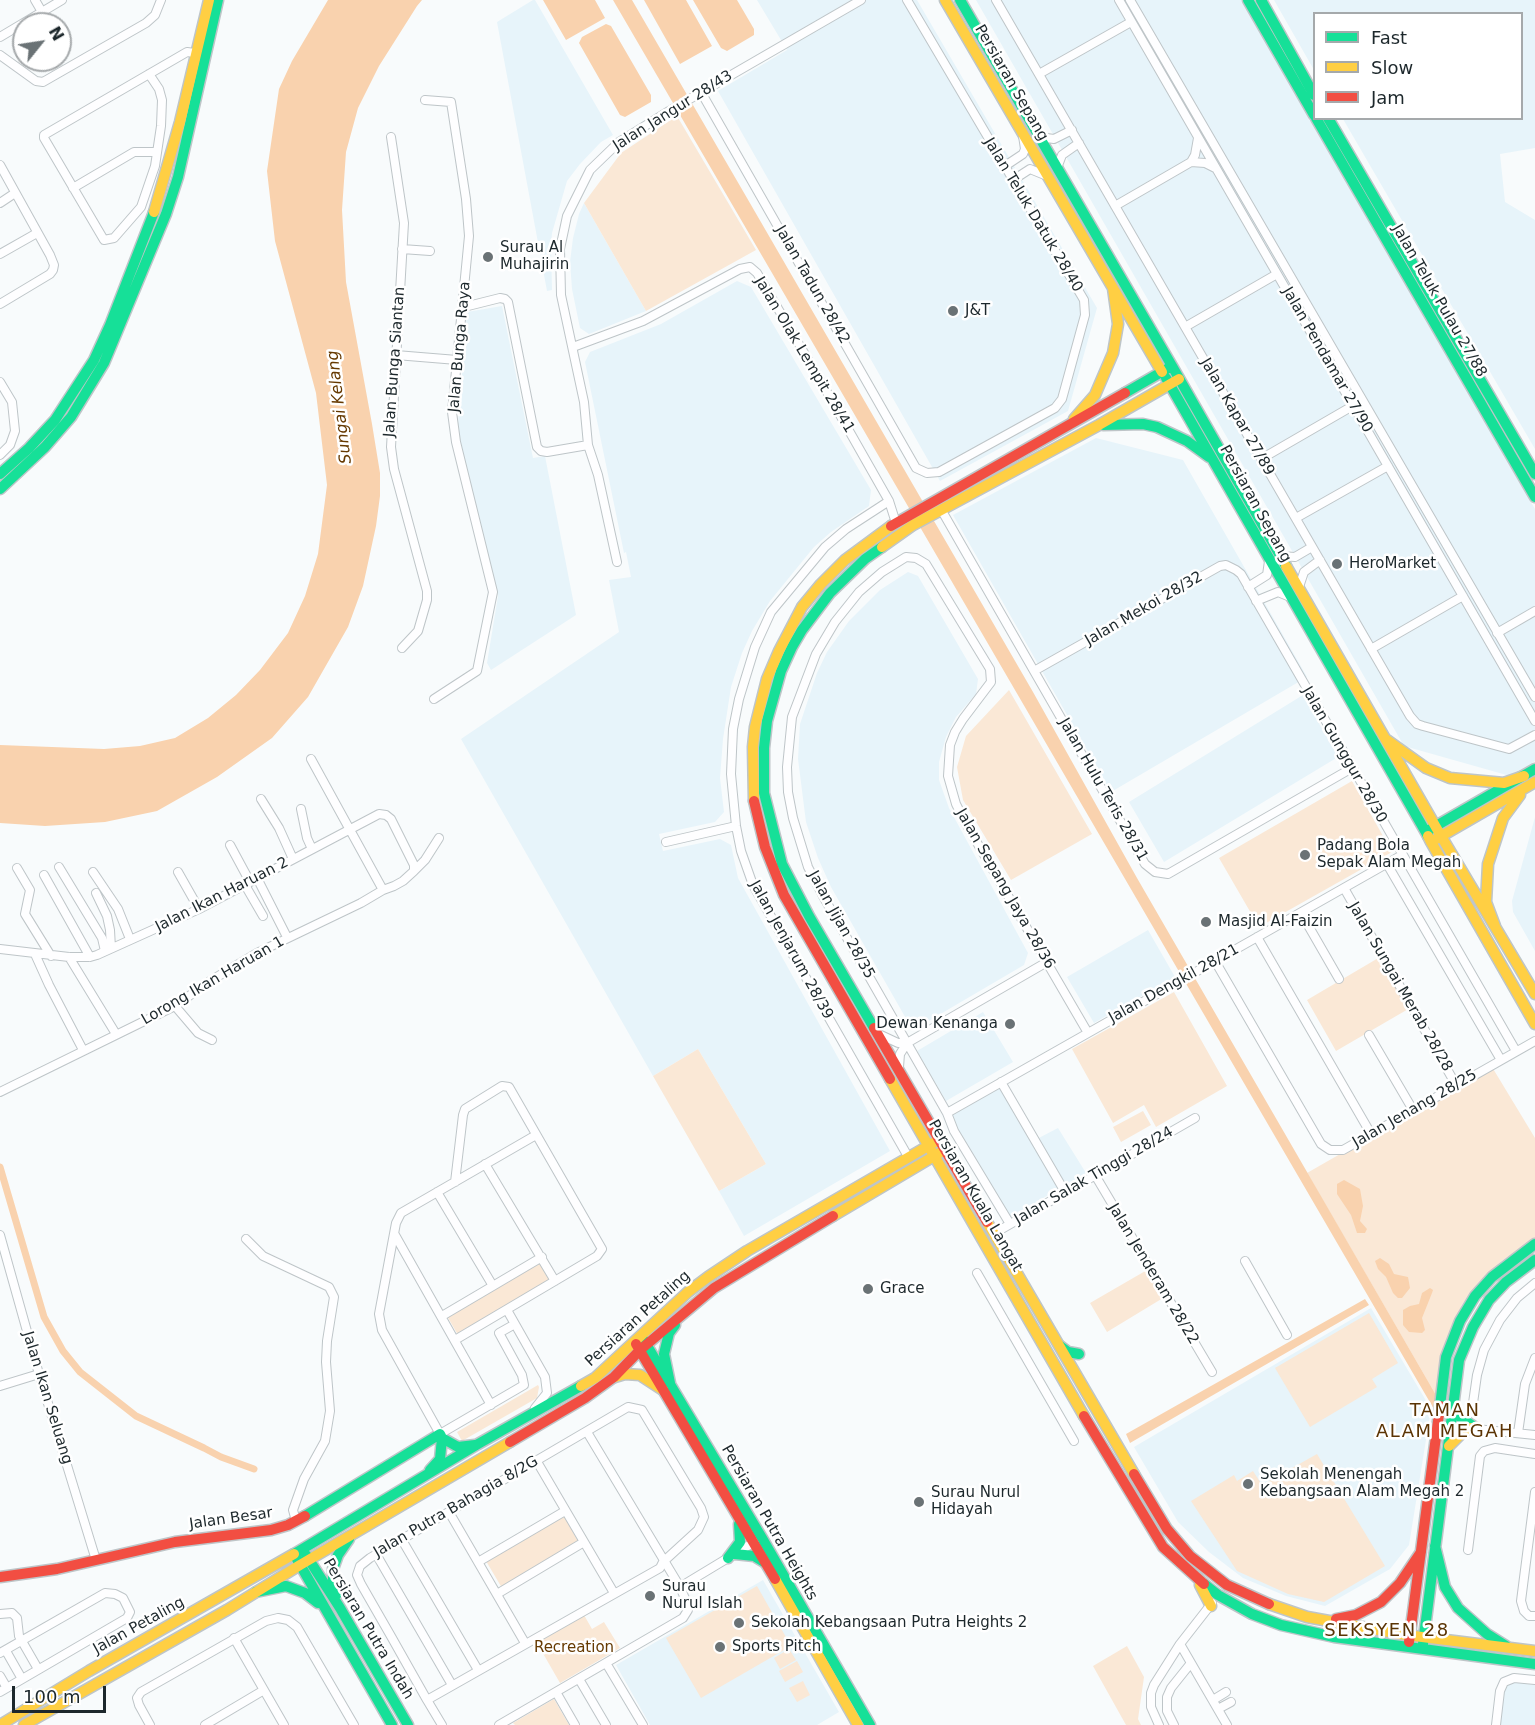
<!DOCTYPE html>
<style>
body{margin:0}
#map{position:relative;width:1535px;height:1725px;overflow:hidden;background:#f8fbfc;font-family:"DejaVu Sans",sans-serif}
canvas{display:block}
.legend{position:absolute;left:1313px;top:12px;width:210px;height:108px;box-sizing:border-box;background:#fff;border:2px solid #a5a9ab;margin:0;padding:8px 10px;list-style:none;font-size:18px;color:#1d282c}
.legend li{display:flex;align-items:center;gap:12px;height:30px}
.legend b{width:30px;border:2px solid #a5a9ab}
.north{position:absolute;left:12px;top:12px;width:60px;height:60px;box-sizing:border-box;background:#fff;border:2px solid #a5a9ab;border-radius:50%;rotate:60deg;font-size:16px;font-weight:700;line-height:24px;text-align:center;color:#1d282c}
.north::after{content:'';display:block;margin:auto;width:21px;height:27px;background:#6a7275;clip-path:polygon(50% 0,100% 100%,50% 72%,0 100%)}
.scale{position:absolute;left:12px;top:1686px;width:94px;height:27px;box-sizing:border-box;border:3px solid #1d282c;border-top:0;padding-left:8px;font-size:18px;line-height:21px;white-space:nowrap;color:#1d282c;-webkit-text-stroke:4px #fff;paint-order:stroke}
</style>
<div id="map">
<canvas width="1535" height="1725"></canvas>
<ul class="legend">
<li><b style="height:8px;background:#16e098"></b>Fast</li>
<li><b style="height:8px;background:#ffcf43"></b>Slow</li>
<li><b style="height:8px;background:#f24e42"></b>Jam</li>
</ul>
<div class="north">N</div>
<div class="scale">100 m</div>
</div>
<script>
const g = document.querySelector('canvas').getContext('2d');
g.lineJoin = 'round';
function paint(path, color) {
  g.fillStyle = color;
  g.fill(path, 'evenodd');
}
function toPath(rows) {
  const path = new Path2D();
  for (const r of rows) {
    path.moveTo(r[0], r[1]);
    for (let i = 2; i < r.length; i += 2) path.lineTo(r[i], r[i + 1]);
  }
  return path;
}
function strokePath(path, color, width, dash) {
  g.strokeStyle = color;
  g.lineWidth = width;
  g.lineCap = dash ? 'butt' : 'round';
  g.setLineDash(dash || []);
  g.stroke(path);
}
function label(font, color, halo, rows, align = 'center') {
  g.font = font + ' "DejaVu Sans",sans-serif';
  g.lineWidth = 5;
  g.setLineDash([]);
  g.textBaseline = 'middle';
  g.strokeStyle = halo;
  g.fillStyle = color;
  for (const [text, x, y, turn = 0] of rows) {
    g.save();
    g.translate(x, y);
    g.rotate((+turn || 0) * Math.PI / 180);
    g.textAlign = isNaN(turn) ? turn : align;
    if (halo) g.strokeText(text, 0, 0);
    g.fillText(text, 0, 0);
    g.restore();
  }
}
const built = toPath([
 [533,0,535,0,613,135,601,142,580,164,567,181,552,233,551,247,552,290,547,291,497,22],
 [757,0,917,0,1097,308,1068,411,940,481,718,91,787,50],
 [976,0,1241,0,1535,509,1535,761,1510,776,1404,746],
 [1274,0,1535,0,1535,148,1500,154,1505,202,1535,220,1535,449,1343,119,1522,118,1522,14,1314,14,1314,70],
 [584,203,646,311,589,334,580,328,572,289,570,262,573,238,579,214],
 [737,281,751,287,871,490,869,506,831,532,814,547,770,601,752,631,742,653,731,687,723,739,720,778,724,812,715,822,659,834,663,851,720,839,731,845,738,878,890,1151,744,1236,719,1191,766,1164,698,1049,653,1076,461,739,619,632,609,580,631,577,626,552,624,553,585,362,590,352,661,324],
 [502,306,533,458,545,456,576,615,491,670,487,663,498,596,457,436,467,312],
 [1096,438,1183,460,1307,677,1111,792,953,515],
 [908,572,918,576,978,679,976,694,956,717,946,737,939,762,939,780,949,808,1028,953,1024,965,920,1026,908,1022,831,887,818,858,806,822,798,759,800,724,817,673,827,652,849,621,880,590],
 [1303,695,1338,757,1164,862,1129,802],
 [1535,817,1535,951,1513,912,1512,901],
 [1148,930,1175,977,1094,1023,1067,977],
 [983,1012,1013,1062,946,1101,917,1051],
 [1000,1085,1033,1141,1058,1128,1086,1173,1009,1218,956,1129,950,1113],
 [1371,1308,1431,1409,1409,1545,1390,1569,1325,1606,1286,1596,1243,1578,1209,1552,1178,1522,1134,1447],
 [763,1580,839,1712,817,1725,650,1725,616,1665],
 [1511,1681,1535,1685,1535,1725,1499,1725,1504,1688]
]);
const green = toPath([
 [677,116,756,250,646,311,584,203,621,153],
 [1009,690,1092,834,1011,880,963,800,957,767,966,736],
 [1352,781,1392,852,1259,927,1219,858],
 [1380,957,1410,1008,1336,1051,1307,1000],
 [1174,992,1227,1086,1156,1127,1144,1105,1113,1123,1072,1049],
 [698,1049,766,1164,719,1191,653,1076],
 [1492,1067,1535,1138,1535,1238,1502,1261,1479,1282,1463,1303,1451,1327,1442,1357,1436,1395,1307,1173],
 [1143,1111,1151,1125,1121,1142,1113,1127],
 [541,1261,552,1281,458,1335,447,1316],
 [1147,1270,1163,1298,1107,1332,1090,1303],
 [1369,1313,1398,1363,1372,1379,1377,1387,1310,1427,1275,1368],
 [538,1385,539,1387,537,1398,462,1441,457,1432],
 [1317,1454,1385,1566,1324,1602,1288,1594,1237,1571,1191,1501,1234,1475,1237,1481,1253,1471,1262,1485],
 [564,1516,579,1543,502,1588,486,1561],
 [757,1586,791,1646,701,1698,666,1638],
 [584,1615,592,1629,604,1622,620,1648,560,1683,537,1643],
 [1127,1646,1144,1677,1138,1719,1141,1725,1126,1725,1093,1666],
 [789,1649,796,1660,780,1669,774,1658],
 [797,1661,803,1672,785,1682,779,1671],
 [803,1681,810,1695,797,1702,789,1688],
 [554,1699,569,1725,515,1725,513,1723]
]);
const water = toPath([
 [328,0,422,0,417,6,379,66,358,108,346,152,342,210,346,282,372,424,380,473,380,496,376,526,363,586,348,627,308,697,272,738,217,777,157,811,105,822,45,826,0,823,0,745,104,749,140,746,175,738,208,718,236,695,260,670,288,633,305,596,318,554,327,485,316,393,275,241,267,171,279,89,292,61],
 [543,0,595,0,605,18,566,40],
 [613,0,632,0,747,198,1033,692,1137,878,1436,1395,1435,1411],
 [644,0,686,0,712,46,680,64],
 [693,0,737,0,754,29,754,35,727,51,721,48],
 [606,24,611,26,651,95,651,102,625,117,620,115,579,43,582,37],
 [1344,1180,1360,1189,1363,1206,1360,1221,1367,1229,1365,1233,1357,1233,1351,1215,1337,1194,1337,1184],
 [1380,1258,1389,1264,1394,1274,1408,1277,1410,1288,1402,1298,1398,1298,1393,1293,1386,1277,1378,1269,1375,1261],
 [1430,1288,1433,1290,1432,1293,1422,1318,1425,1330,1422,1333,1409,1332,1403,1325,1403,1310,1410,1306,1419,1304,1422,1293],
 [1365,1299,1369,1305,1130,1443,1126,1434]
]);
const canal = toPath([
 [0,1167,44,1317,63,1351,80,1372,136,1416,204,1448,221,1457,254,1469]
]);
const street = toPath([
 [35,0,42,12],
 [996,0,1410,716,1417,724,1423,726,1509,749,1535,735],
 [1119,0,1535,721],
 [1130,0,1535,697],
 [0,37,62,0],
 [0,55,36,81,43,82,146,23,155,15,161,0],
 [149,74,159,89,162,100,161,126,155,166,141,207,114,238,104,240,44,138,44,135,187,52,195,53],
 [1039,74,1131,22],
 [701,92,916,468,927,473,939,472,1055,408,1062,399,1085,315,1084,300,907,0],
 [425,100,451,102,466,199,469,236,452,412,456,442,493,592,477,671,434,699],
 [391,137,404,223,391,447,394,469,427,591,427,600,418,631,402,648],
 [1039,137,1054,139,1072,130],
 [1191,162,1195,155,1198,138],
 [0,165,50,255,54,265,53,270,50,274,0,304],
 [1005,166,1023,154,1025,149,1023,136],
 [1057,168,1062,155,1079,143],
 [1013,180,1030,169,1047,176],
 [73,188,134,152,156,152],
 [0,203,15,193],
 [1115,206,1191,162,1205,163,1215,168],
 [402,249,430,251],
 [0,254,37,233],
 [464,307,500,298,505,299,508,302,537,447,541,451,547,452,588,445],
 [1185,327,1277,274],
 [573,347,643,321,740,269,750,267,757,273,823,385,889,501,896,523],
 [396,355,457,360],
 [0,382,12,402,15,431,10,445,0,455],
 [1261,459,1356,404],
 [889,501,846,529,825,547,771,612,755,647,739,699,733,729,731,774,736,826,741,851,753,885,906,1153],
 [942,511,1145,864,1155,872,1168,874,1352,768],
 [1296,518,1388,466],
 [1281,556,1295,557,1312,547],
 [617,562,598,475,588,445,584,402,561,295,560,249,567,216,590,170,619,142,669,111,861,0],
 [1248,587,1267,575,1269,561],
 [1299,587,1304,572,1320,560],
 [1256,601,1278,592,1290,597],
 [1497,633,1535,611],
 [1371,649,1463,596],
 [1034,671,1220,566,1226,565,1236,570,1241,574,1516,1051],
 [311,759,383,890],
 [261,799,279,828,293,859],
 [301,809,307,838,312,849],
 [666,842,736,826],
 [230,845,250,882],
 [1387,864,1501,1060],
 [59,867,102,938,105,951],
 [17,868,30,890,25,914,51,956],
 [414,871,425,860,439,838],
 [93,872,118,909,130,939],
 [178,872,199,909],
 [44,875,90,957],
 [257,878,287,937],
 [245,885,263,916],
 [1344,888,1456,1085],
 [96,893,107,916,110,930,111,948],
 [1301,913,1339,979],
 [1257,937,1371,1134],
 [0,949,69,957,90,957,97,955,199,909,379,814,386,815,391,819,414,865,414,871,403,881,394,886,383,890,361,903,257,953,210,981,175,1006,0,1092],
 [35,954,49,985,83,1050],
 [69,957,116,1034],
 [1215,961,1321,1144,1330,1150,1343,1150,1535,1041],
 [175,1006,198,1033,212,1040],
 [881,1035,898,1043,907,1043],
 [1369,1035,1413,1110],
 [899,1067,900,1054,907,1043,1047,962],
 [1001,1082,1065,1192],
 [947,1113,1402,855],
 [485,1164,555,1281],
 [1095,1175,1212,1372],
 [437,1192,493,1286],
 [1010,1224,954,1131,947,1113,823,896,808,867,793,818,788,792,787,767,792,717,816,654,835,622,859,592,882,572,906,557,916,558,926,564,990,669,991,682,963,719,955,732,950,745,948,776,956,804,965,822,1088,1033],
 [993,1234,1195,1118],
 [0,1235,39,1374,96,1560],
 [395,1235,491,1405],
 [246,1239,263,1256,329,1287,334,1297,327,1341,326,1362,330,1411,325,1441,304,1479,293,1510,296,1521],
 [1245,1261,1287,1335],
 [977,1273,1074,1441],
 [507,1310,545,1377,547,1393,535,1408],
 [442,1316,542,1257],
 [515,1324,499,1333,522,1375,524,1385,440,1434,382,1330,379,1314,396,1223,401,1213,536,1135],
 [455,1340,597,1256,602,1249,509,1087,502,1086,465,1109,463,1115,455,1182],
 [0,1386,39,1374],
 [1473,1403,1477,1375,1484,1350,1500,1320,1517,1298,1535,1283],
 [1437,1425,1535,1435],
 [1518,1433,1525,1384,1535,1358],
 [536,1460,614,1593],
 [1535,1492,1521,1601,1524,1611,1529,1616,1535,1616],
 [449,1512,525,1643],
 [402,1540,478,1670],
 [1468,1550,1480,1456,1484,1451,1495,1448,1535,1454],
 [376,1554,452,1685],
 [478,1562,565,1511],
 [680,1587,756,1541],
 [497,1594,584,1542],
 [0,1614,12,1613,17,1618,19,1636,38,1669],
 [234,1638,284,1725],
 [1180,1644,1227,1725],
 [6,1651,22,1679],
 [0,1653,105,1593,115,1594,123,1598,130,1612,127,1618,0,1692],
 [606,1663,643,1725],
 [0,1676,7,1688],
 [579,1679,606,1725],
 [556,1692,575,1725],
 [427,1700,660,1568,663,1562,698,1530,704,1517,701,1508,642,1410,628,1407,370,1558,360,1566,357,1575,361,1584,392,1638,427,1700,442,1725],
 [1213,1700,1226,1692],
 [1218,1709,1231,1702],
 [150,1725,139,1705,137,1698,141,1692,266,1621,278,1618,288,1620,297,1627,354,1725],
 [205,1725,264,1690],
 [499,1725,683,1618,688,1610,687,1603,680,1587,587,1432],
 [1159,1725,1151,1707,1151,1693,1154,1685,1180,1644,1212,1603],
 [1174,1725,1167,1711,1167,1697,1171,1688,1191,1663],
 [1496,1725,1500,1691,1504,1682,1514,1678,1535,1680]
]);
const fast = toPath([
 [960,0,1172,366],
 [1248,0,1314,115],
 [1261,0,1314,95],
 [1316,118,1535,497],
 [1328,118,1535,474],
 [1166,378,1428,836],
 [1125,393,1172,366,1286,566],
 [1103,425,1143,424,1157,427,1187,441,1209,457],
 [0,474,29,448,55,420,94,360,110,325,154,212],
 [0,489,45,447,71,417,104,363,166,214,178,177,218,0],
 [1429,830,1535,769],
 [874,1028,809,916,782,864,764,793,764,748,767,721,781,671,792,647,802,630,830,593,865,559,882,547],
 [643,1339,762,1538,870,1725],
 [1060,1346,1068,1352,1079,1354],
 [670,1383,664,1354,669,1333,675,1325],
 [1440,1406,1446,1357,1460,1321,1475,1296,1492,1277,1535,1244],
 [1453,1406,1460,1417,1476,1428],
 [430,1470,440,1459,442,1438],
 [305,1516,440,1434,442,1438,458,1447,475,1445],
 [1435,1546,1445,1587,1458,1608,1487,1634,1506,1646],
 [735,1554,754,1556,764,1562],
 [306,1555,340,1608,408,1725],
 [728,1558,740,1542,739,1524],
 [1204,1584,1218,1595,1252,1614,1281,1625,1334,1637,1535,1664],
 [256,1592,286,1586,305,1593,318,1603],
 [337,1594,333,1584,333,1569,338,1555,349,1539],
 [1423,1644,1459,1360,1473,1327,1489,1300,1506,1282,1535,1260],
 [392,1725,294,1554,478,1444,581,1386]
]);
const slow = toPath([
 [945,0,1162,372],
 [154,212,180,122,209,0],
 [1074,419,1095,395,1113,353,1118,324,1113,288],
 [882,547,913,525,1099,425,1179,379],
 [1286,566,1441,836],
 [1387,740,1426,768,1450,778,1504,783,1524,776],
 [754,801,753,747,755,727,767,679,779,651,802,607,821,584,845,560,891,526],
 [1428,836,1431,842,1535,782],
 [1441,836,1535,994],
 [1431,842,1535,1024],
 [1495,926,1486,902,1488,864,1503,818,1520,795],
 [890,1079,1084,1416],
 [833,1216,941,1152],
 [987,1222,1134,1474],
 [615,1377,625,1374,640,1375,663,1390],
 [581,1386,595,1378,688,1292,708,1277,747,1251,935,1142],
 [1449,1446,1465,1430,1471,1428],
 [300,1565,510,1442],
 [775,1579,858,1725],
 [1200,1585,1211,1606],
 [1269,1604,1307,1617,1406,1635,1535,1651],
 [0,1725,89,1671,294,1554],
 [24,1725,227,1610,300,1565]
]);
const jam = toPath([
 [891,526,1125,393],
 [754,801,765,847,784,895,890,1079],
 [874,1028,987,1222],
 [636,1344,775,1579],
 [1084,1416,1163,1547,1204,1584],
 [510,1442,585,1398,614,1377,640,1350,714,1288,833,1216],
 [1134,1474,1167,1529,1190,1556,1227,1585,1269,1604],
 [0,1577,57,1569,175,1542,271,1530,288,1525,305,1516],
 [1336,1619,1356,1615,1381,1602,1400,1583,1421,1552],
 [1409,1642,1440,1406]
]);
const markers = [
 [488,257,6,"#6a7275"],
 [953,311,6,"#6a7275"],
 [1337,564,6,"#6a7275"],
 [1305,855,6,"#6a7275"],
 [1206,922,6,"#6a7275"],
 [1010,1024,6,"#6a7275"],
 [868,1289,6,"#6a7275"],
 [1248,1484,6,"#6a7275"],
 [919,1502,6,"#6a7275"],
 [650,1596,6,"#6a7275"],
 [739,1623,6,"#6a7275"],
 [720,1647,6,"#6a7275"]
];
const streetNames = [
 ["Persiaran Sepang",1011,83,60],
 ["Jalan Jangur 28/43",673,111,-32],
 ["Jalan Teluk Datuk 28/40",1033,215,59],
 ["Jalan Tadun 28/42",812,285,60],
 ["Jalan Teluk Pulau 27/88",1439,301,60],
 ["Jalan Bunga Raya",460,347,-85],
 ["Jalan Olak Lempit 28/41",804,355,59],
 ["Jalan Pendamar 27/90",1327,360,60],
 ["Jalan Bunga Siantan",395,362,-86],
 ["Jalan Kapar 27/89",1237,417,60],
 ["Persiaran Sepang",1255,504,61],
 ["Jalan Mekoi 28/32",1144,609,-30],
 ["Jalan Gunggur 28/30",1344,755,60],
 ["Jalan Hulu Teris 28/31",1103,790,60],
 ["Jalan Sepang Jaya 28/36",1005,889,60],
 ["Jalan Ikan Haruan 2",222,895,-27],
 ["Jalan Jijan 28/35",841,925,61],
 ["Jalan Jenjarum 28/39",791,950,61],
 ["Lorong Ikan Haruan 1",213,981,-30],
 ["Jalan Dengkil 28/21",1174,984,-29],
 ["Jalan Sungai Merab 28/28",1400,987,60],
 ["Jalan Jenang 28/25",1415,1109,-30],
 ["Jalan Salak Tinggi 28/24",1094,1176,-30],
 ["Persiaran Kuala Langat",975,1196,60],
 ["Jalan Jenderam 28/22",1153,1274,59],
 ["Persiaran Petaling",638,1319,-42],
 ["Jalan Ikan Seluang",47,1398,73],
 ["Jalan Putra Bahagia 8/2G",456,1507,-30],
 ["Jalan Besar",231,1519,-8],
 ["Persiaran Putra Heights",769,1523,60],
 ["Jalan Petaling",139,1626,-29],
 ["Persiaran Putra Indah",368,1629,59]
];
const poiNames = [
 ["Surau Al",500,248],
 ["Muhajirin",500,265],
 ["J&T",965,311],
 ["HeroMarket",1349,564],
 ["Padang Bola",1317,846],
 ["Sepak Alam Megah",1317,863],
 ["Masjid Al-Faizin",1218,922],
 ["Dewan Kenanga",998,1024,"right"],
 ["Grace",880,1289],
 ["Sekolah Menengah",1260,1475],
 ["Kebangsaan Alam Megah 2",1260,1492],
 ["Surau Nurul",931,1493],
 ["Hidayah",931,1510],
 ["Surau",662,1587],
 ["Nurul Islah",662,1604],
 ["Sekolah Kebangsaan Putra Heights 2",751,1623],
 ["Sports Pitch",732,1647]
];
const parkNames = [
 ["Recreation",574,1648]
];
const waterNames = [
 ["Sungai Kelang",340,407,-97]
];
const quarterNames = [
 ["TAMAN",1445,1411],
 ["ALAM MEGAH",1445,1432],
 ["SEKSYEN 28",1387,1631]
];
paint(built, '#e7f4fa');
paint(green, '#fae8d6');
paint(water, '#f9d2ae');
strokePath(canal, '#f9d2ae', 7);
strokePath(street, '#bec5c8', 10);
strokePath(fast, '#bec5c8', 13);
strokePath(slow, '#bec5c8', 13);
strokePath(jam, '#bec5c8', 13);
strokePath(street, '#fefeff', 8);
strokePath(fast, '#16e098', 10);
strokePath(slow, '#ffcf43', 10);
strokePath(jam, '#f24e42', 10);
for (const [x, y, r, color] of markers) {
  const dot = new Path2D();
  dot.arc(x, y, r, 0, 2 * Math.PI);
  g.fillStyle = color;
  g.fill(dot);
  strokePath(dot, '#fff', 2);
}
label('15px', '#1d282c', '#fff', streetNames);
label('15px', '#1d282c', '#fff', poiNames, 'left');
label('15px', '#663a02', '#fff', parkNames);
label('italic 16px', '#663a02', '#fff', waterNames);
g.letterSpacing = '1.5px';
label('18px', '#5b3404', '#fff', quarterNames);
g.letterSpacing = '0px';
</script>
